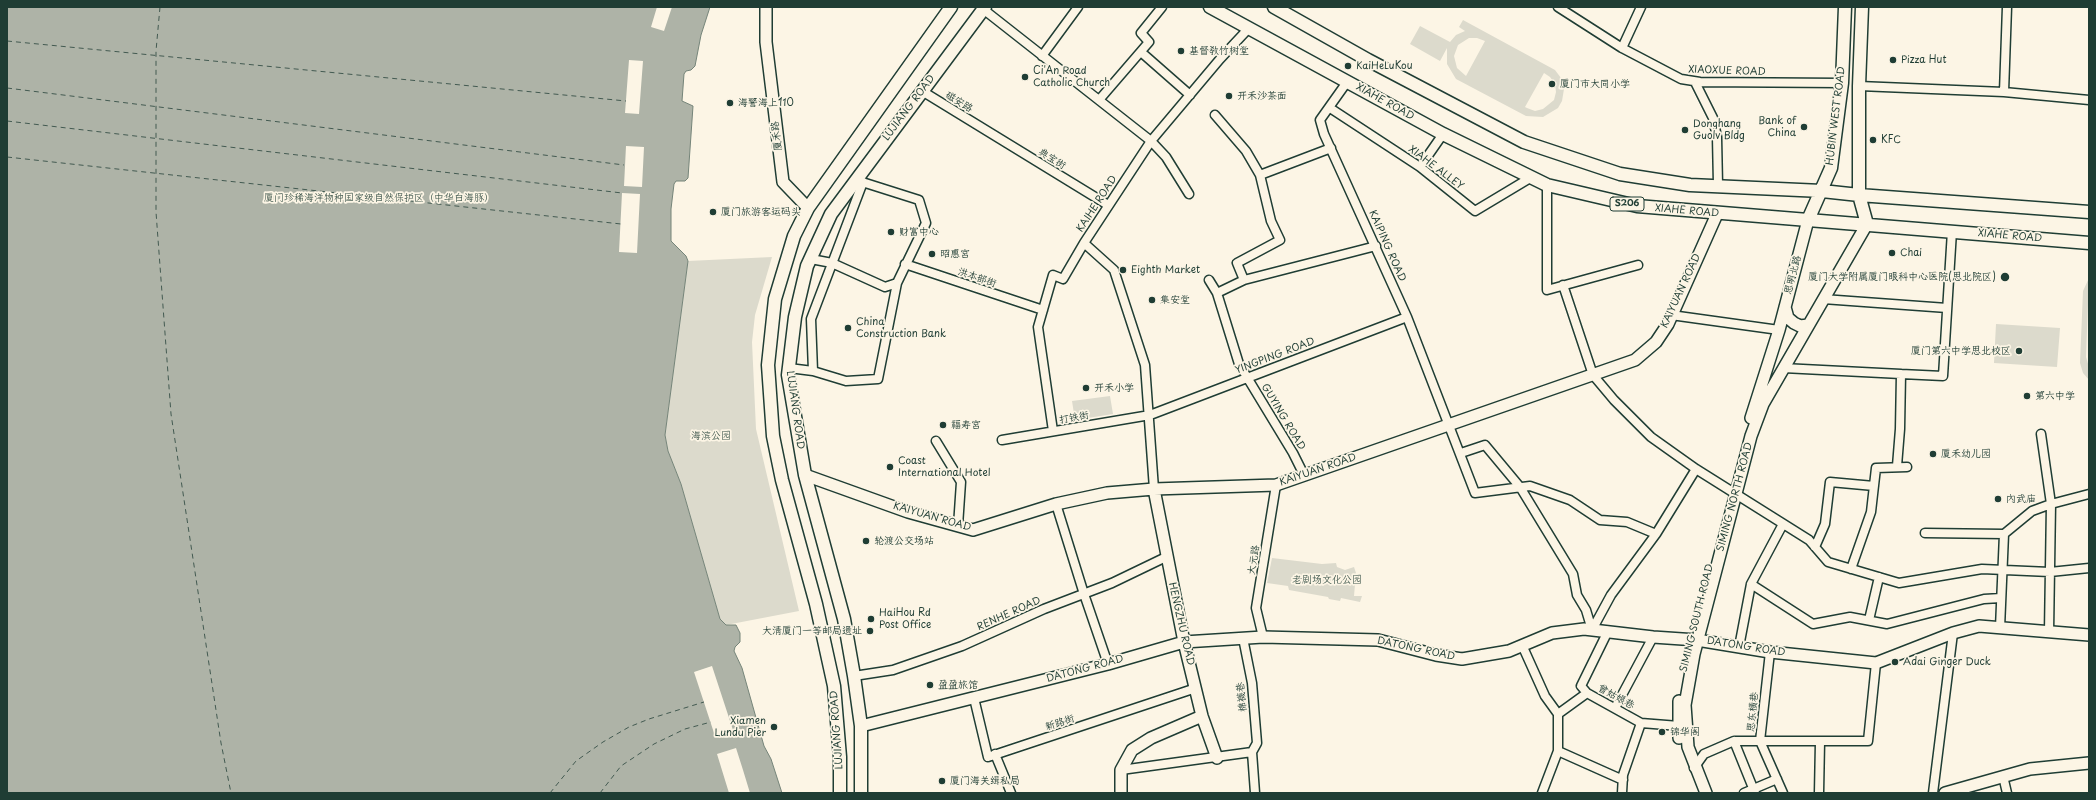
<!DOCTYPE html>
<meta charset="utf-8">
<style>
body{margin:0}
#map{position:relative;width:2096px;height:800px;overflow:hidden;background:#fcf5e5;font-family:"Playpen Sans",sans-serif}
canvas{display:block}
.frame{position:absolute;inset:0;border:8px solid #1f3d34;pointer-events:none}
</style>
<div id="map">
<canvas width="2096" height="800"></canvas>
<div class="frame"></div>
</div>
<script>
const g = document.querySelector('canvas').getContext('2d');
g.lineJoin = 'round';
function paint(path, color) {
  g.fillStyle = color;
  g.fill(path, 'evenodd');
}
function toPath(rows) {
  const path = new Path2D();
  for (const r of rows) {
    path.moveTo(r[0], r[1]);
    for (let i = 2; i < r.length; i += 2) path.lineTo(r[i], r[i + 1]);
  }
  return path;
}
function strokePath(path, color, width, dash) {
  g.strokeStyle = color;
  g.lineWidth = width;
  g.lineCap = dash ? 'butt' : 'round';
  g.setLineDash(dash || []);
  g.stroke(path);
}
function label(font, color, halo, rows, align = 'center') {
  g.font = font + ' "Playpen Sans","LXGW WenKai TC",sans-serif';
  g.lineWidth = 3.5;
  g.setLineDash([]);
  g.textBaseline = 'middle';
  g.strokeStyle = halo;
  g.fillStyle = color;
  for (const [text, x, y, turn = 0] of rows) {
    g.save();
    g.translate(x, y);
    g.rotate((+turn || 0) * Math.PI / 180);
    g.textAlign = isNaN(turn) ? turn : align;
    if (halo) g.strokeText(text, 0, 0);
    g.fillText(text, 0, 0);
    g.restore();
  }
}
const green = toPath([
 [1463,20,1555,70,1561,78,1564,89,1562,101,1558,108,1543,117,1526,116,1456,79,1447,64,1447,48,1440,61,1410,44,1420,26,1450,42,1456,35,1465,31,1459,27],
 [1469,38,1477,38,1485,41,1466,76,1457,68,1454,56,1458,45],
 [1544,73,1550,77,1555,84,1556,92,1554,100,1543,109,1535,111,1527,108,1525,107],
 [772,257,755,315,752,342,756,429,799,611,726,625,720,619,681,484,668,451,665,435,688,261],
 [2089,278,2086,357,2089,367,2089,380,2083,373,2080,363,2083,291],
 [1996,324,2060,328,2057,367,1994,363],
 [1110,396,1113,414,1075,420,1072,401],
 [1272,558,1322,564,1336,563,1337,567,1345,570,1354,567,1356,573,1354,596,1362,596,1360,602,1341,598,1340,601,1329,599,1328,597,1289,590,1288,586,1267,583]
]);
const water = toPath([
 [7,7,710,7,701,35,695,66,691,70,686,71,684,74,682,101,693,106,688,178,685,181,676,181,674,184,671,209,671,241,686,256,688,261,665,435,668,451,681,484,720,619,726,625,736,625,740,633,740,642,735,647,734,651,742,668,764,746,771,759,782,793,7,793,7,7]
]);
const pier = toPath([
 [657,7,672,7,664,31,651,27],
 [629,60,643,61,639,114,625,113],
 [626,146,644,147,642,187,624,186],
 [622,193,640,194,637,253,619,252],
 [712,666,733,730,715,736,694,672],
 [736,748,743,770,750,793,729,793,717,754]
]);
const ferry = toPath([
 [160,7,156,51,156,212,171,414,221,743,231,793],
 [7,41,626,101],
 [7,88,624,165],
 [7,121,622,193],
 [7,157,621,224],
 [550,793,576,761,603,742,629,727,649,719,704,702],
 [600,793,621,766,654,744,685,729,711,722]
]);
const street = toPath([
 [1558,7,1622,48,1681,79,1700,82,1842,83],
 [983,9,1151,141,1166,157,1189,194],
 [1622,48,1641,7],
 [1141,52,1190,95],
 [1042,56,1078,7],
 [1347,82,1320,120,1324,134,1407,317,1475,493,1530,486,1570,500,1600,520,1627,522,1656,534],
 [1695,82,1713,118,1717,137,1718,185],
 [1859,86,2004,92,2089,100],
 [922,91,1108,205],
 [2004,92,2007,7],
 [1099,100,1149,42,1141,33,1162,7],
 [1330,108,1420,167,1475,211,1530,178],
 [1215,115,1246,151,1260,175,1271,221,1280,240,1237,263,1244,280],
 [1420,167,1443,134],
 [1260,175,1331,148],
 [863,182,811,319,813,371,846,381,878,379,897,283],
 [1547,185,1547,290,1638,265],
 [811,259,832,263,885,287,897,283,926,223,919,200,859,181],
 [905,264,1043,310],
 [1209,280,1217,293,1239,364,1293,453,1304,475],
 [1563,285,1593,375,1614,400,1651,437,1696,469,1809,540,1828,562,1899,583,1982,569,2050,572,2089,568],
 [1217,293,1244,280,1376,246],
 [1823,299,1947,308],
 [1671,315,1779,330],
 [789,368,813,371],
 [1783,368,1901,374,1900,429,1897,466],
 [1901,374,1943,376,1952,231],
 [1053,431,1038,327,1053,275,1063,279,1084,243],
 [1002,440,1150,415,1407,317],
 [936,441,961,482,958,526],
 [1461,453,1485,445,1520,487,1573,574,1577,595,1586,610,1592,630],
 [1154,489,1145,365,1114,270,1084,243,1151,141,1220,59,1249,28],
 [1056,504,1084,594,1108,664],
 [1925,533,2004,534],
 [1815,547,1825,524,1830,482,1874,486],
 [1851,569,1871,512,1876,468,1907,467],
 [1751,584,1813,624,1850,617,1887,624,1984,599,2001,598],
 [1869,620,1879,577],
 [2000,628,2004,534,2032,511,2051,504,2041,434],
 [1592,630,1611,595,1656,534,1696,469],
 [1608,631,1581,686,1587,693,1641,723,1679,726],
 [2049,632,2051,504,2089,494],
 [1263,637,1256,608,1276,485],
 [1243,638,1252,683,1257,743,1252,752],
 [1522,645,1545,696,1558,714,1558,751,1542,793],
 [1739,647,1751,584,1783,524],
 [1770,652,1760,741,1783,793],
 [854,676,893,670,962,646,1044,609,1112,583,1166,557],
 [974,698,988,757,1196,688],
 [1615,708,1653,637],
 [1558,714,1587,693],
 [1734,741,1755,793],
 [1558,751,1623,780],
 [995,754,1011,793],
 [1694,768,1704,754,1734,741,1868,741,1876,663],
 [1121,770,1252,752,1255,793],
 [2003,776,2007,793],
 [1622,793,1623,775,1641,723],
 [1744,793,1777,779],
 [1819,793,1820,742],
 [1933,793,1953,633]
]);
const secondary = toPath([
 [766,7,766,42,783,182,808,208],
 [1785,307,1788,318,1794,323,1800,326,1808,325],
 [1751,418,1779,330,1808,220],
 [805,475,908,512,973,530,1056,504,1107,493,1154,489,1276,485,1635,360,1656,342,1668,324,1717,214],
 [1154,489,1184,642,1202,716,1217,758],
 [1679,701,1679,738],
 [861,726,1108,664,1184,642,1263,637,1378,640,1436,655,1462,659,1509,651,1552,633,1584,629,1653,637,1697,640,1770,652,1876,663,1953,633,1979,626,2089,635],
 [1121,793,1121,770,1132,750,1151,738,1202,716],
 [1706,793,1688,747,1685,705,1694,654,1751,436,1763,404,1867,224],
 [1945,793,2030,769,2089,763]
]);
const primary = toPath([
 [1210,7,1443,134,1547,185,1637,206,2089,243],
 [1274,7,1368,60,1524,142,1620,174,1690,185,1822,191,1859,195,2089,212],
 [1862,7,1859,86,1859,195,1867,224],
 [1808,220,1831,168,1842,83,1845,7],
 [840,793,840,757,834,686,816,604,782,480,773,436,768,365,775,299,794,236,808,208,951,7],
 [861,793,861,726,854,676,844,619,805,475,788,375,795,317,807,266,831,214,985,7]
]);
const markers = [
 [1181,51,4,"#1f3d34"],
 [1893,60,4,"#1f3d34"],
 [1348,66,4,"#1f3d34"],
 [1025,77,4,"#1f3d34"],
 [1552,84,4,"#1f3d34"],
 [1229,96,4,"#1f3d34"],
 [730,103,4,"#1f3d34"],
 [1804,127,4,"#1f3d34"],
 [1685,130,4,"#1f3d34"],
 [1873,140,4,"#1f3d34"],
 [713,212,4,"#1f3d34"],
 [891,232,4,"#1f3d34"],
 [1892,253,4,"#1f3d34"],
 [932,254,4,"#1f3d34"],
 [1123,270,4,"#1f3d34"],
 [2005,277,5,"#1f3d34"],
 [1152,300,4,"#1f3d34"],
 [848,328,4,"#1f3d34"],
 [2019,351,4,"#1f3d34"],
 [1086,388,4,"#1f3d34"],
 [2027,396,4,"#1f3d34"],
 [943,425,4,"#1f3d34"],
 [1933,454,4,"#1f3d34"],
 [890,467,4,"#1f3d34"],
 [1998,499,4,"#1f3d34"],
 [866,541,4,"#1f3d34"],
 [871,619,4,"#1f3d34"],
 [870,631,4,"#1f3d34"],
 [1895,662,4,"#1f3d34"],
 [930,685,4,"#1f3d34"],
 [774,727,4,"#1f3d34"],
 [1662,732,4,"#1f3d34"],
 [942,781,4,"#1f3d34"]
];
const shields = [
 [1627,204,34]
];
const shieldNames = [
 ["S206",1627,204]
];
const poiNames = [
 ["基督教竹树堂",1189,51],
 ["Pizza Hut",1901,60],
 ["KaiHeLuKou",1356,66],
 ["Ci'An Road",1033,71],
 ["Catholic Church",1033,83],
 ["厦门市大同小学",1560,84],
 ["开禾沙茶面",1237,96],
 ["海警海上110",738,103],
 ["Bank of",1796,121,"right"],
 ["China",1796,133,"right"],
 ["Donghang",1693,124],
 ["Guolv Bldg",1693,136],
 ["KFC",1881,140],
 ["厦门旅游客运码头",721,212],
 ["财富中心",899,232],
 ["Chai",1900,253],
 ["昭惠宫",940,254],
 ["Eighth Market",1131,270],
 ["厦门大学附属厦门眼科中心医院(思北院区)",1996,277,"right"],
 ["集安堂",1160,300],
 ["China",856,322],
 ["Construction Bank",856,334],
 ["厦门第六中学思北校区",2011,351,"right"],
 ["开禾小学",1094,388],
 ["第六中学",2035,396],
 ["福寿宫",951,425],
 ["厦禾幼儿园",1941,454],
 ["Coast",898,461],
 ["International Hotel",898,473],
 ["内武庙",2006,499],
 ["轮渡公交场站",874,541],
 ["HaiHou Rd",879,613],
 ["Post Office",879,625],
 ["大清厦门一等邮局遗址",862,631,"right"],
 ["Adai Ginger Duck",1903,662],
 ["盈盈旅馆",938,685],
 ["Xiamen",766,721,"right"],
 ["Lundu Pier",766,733,"right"],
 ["锦华阁",1670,732],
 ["厦门海关缉私局",950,781]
];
const streetNames = [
 ["XIAOXUE ROAD",1727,71,2],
 ["磁安路",959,102,32],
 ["XIAHE ROAD",1385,102,29],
 ["LUJIANG ROAD",909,108,-53],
 ["HUBIN WEST ROAD",1836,116,-83],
 ["厦禾路",777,136,-97],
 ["典宝街",1052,159,32],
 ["XIAHE ALLEY",1436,168,37],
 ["KAIHE ROAD",1097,204,-57],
 ["XIAHE ROAD",1687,211,5],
 ["XIAHE ROAD",2010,236,5],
 ["KAIPING ROAD",1387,246,66],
 ["思明北路",1793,275,-75],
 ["洪本部街",977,278,19],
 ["KAIYUAN ROAD",1681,291,-65],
 ["YINGPING ROAD",1275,356,-21],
 ["LUJIANG ROAD",795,410,82],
 ["GUYING ROAD",1283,417,59],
 ["打铁街",1074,418,-10],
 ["KAIYUAN ROAD",1318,470,-19],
 ["SIMING NORTH ROAD",1735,497,-75],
 ["KAIYUAN ROAD",932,517,16],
 ["大元路",1254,560,-81],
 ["RENHE ROAD",1009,614,-24],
 ["SIMING SOUTH ROAD",1697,618,-76],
 ["HENGZHU ROAD",1181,624,77],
 ["DATONG ROAD",1746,647,9],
 ["DATONG ROAD",1416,649,12],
 ["DATONG ROAD",1085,669,-15],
 ["棉襪巷",1242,697,-96],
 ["曾姑娘巷",1616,697,29],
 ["思东横巷",1753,712,-84],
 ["新路街",1060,723,-18],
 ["LUJIANG ROAD",837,730,-94]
];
const parkNames = [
 ["厦门珍稀海洋物种国家级自然保护区（中华白海豚）",379,198],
 ["海滨公园",711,436],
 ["老剧场文化公园",1327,580]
];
paint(green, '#dcdacc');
paint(water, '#aeb3a7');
strokePath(water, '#758479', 1);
paint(pier, '#fcf5e5');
strokePath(ferry, '#435a51', 1, [5, 4]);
strokePath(street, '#1f3d34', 11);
strokePath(secondary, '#1f3d34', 14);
strokePath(primary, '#1f3d34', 15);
strokePath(street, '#fcf5e5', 8);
strokePath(secondary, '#fcf5e5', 11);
strokePath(primary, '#fcf5e5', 12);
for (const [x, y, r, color] of markers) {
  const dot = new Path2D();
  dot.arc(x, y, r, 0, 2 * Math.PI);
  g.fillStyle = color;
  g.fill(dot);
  strokePath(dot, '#fcf5e5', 1.5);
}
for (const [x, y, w] of shields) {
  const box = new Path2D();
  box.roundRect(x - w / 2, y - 7, w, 14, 3);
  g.fillStyle = '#fcf5e5';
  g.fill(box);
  strokePath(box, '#1f3d34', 1);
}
label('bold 9px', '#1f3d34', null, shieldNames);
label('10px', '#1f3d34', '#fcf5e5', poiNames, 'left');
label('10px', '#1f3d34', '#fcf5e5', streetNames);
label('10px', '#455c52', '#fcf5e5', parkNames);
</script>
